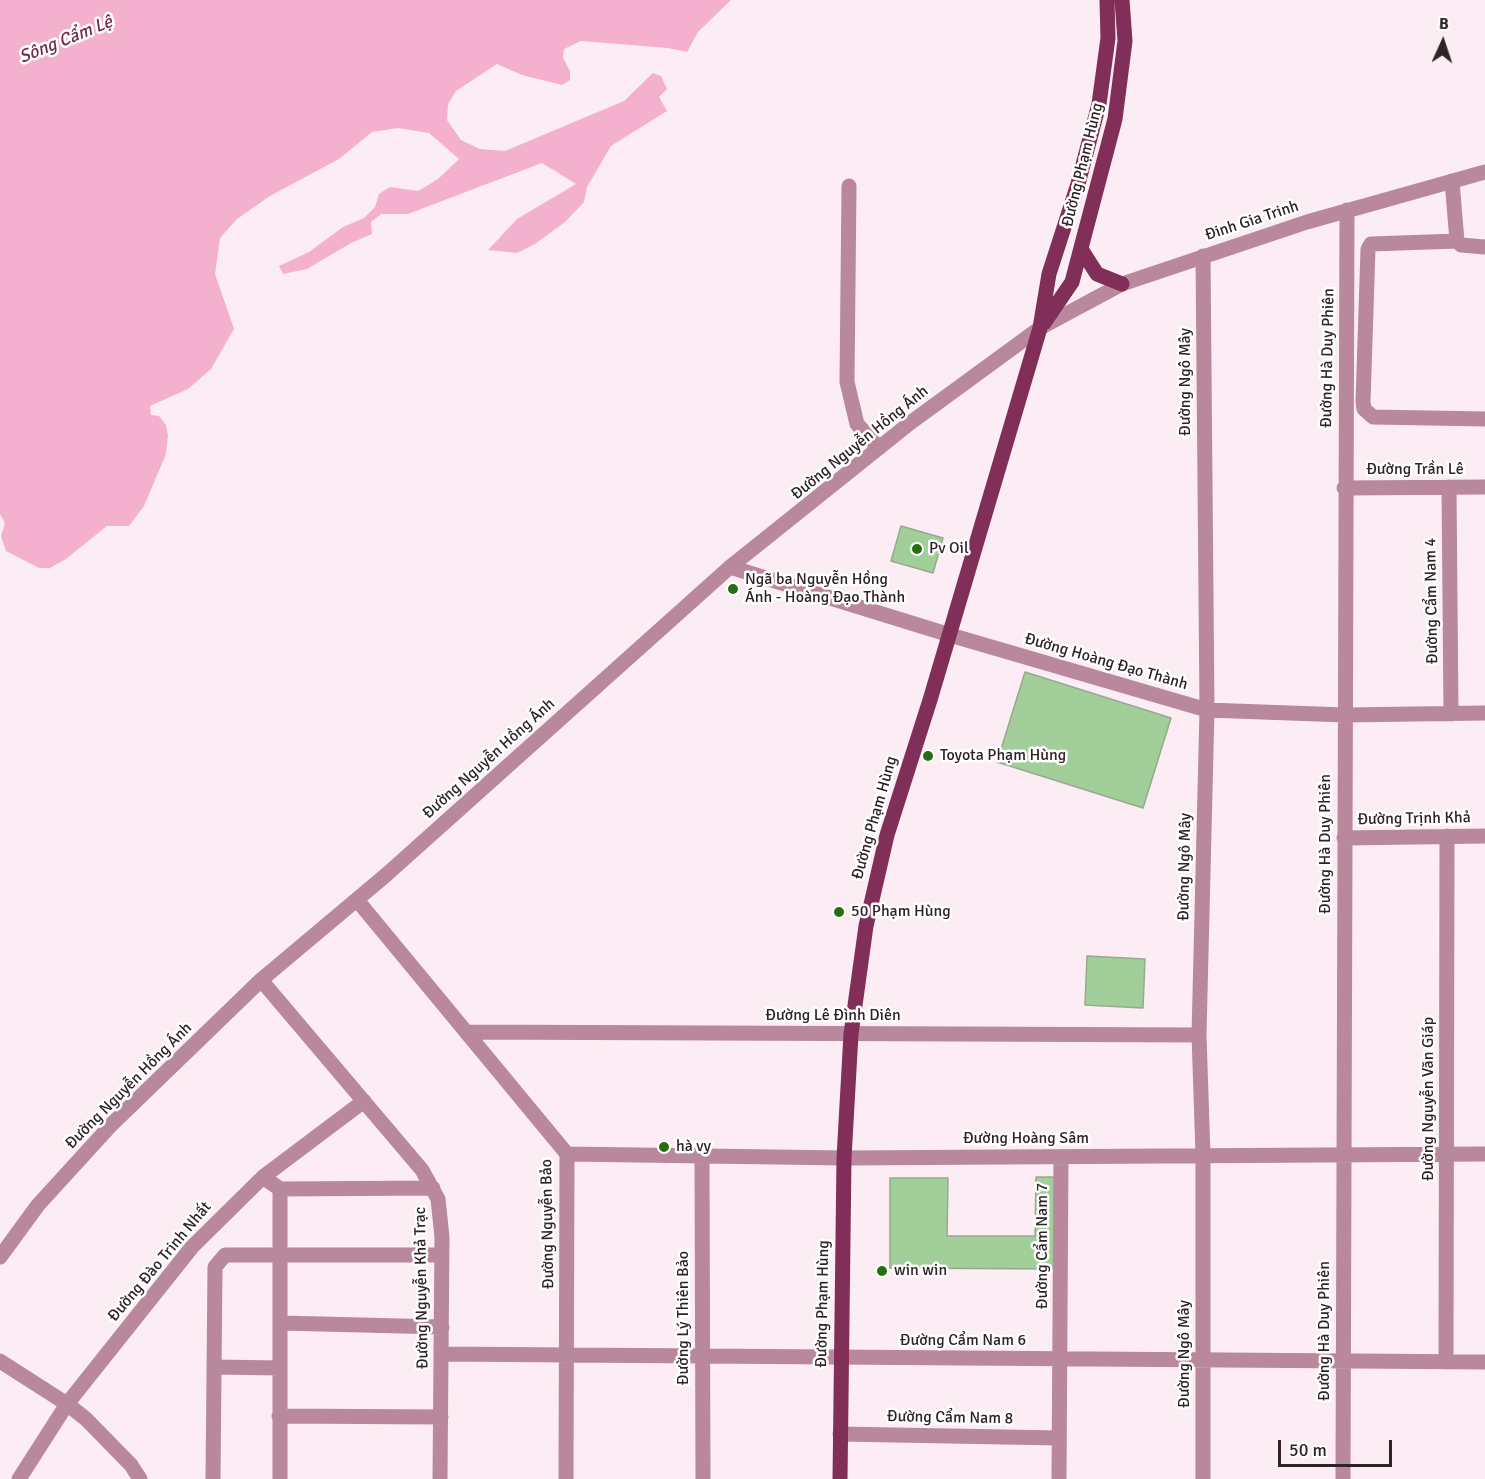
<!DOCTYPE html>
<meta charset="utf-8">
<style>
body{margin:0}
#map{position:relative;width:1485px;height:1479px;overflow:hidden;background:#fbedf3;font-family:Signika,sans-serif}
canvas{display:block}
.north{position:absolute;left:1413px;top:12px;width:60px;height:60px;-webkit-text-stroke:4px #fff;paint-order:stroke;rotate:3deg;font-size:16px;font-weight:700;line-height:24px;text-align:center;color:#2f2328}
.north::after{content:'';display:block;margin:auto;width:21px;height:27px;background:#2f2328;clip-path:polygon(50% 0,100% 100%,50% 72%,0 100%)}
.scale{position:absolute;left:1278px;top:1440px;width:114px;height:27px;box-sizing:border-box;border:3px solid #2f2328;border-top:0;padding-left:8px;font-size:18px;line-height:21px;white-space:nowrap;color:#2f2328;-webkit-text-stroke:4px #fff;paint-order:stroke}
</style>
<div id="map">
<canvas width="1485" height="1479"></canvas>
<div class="north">B</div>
<div class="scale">50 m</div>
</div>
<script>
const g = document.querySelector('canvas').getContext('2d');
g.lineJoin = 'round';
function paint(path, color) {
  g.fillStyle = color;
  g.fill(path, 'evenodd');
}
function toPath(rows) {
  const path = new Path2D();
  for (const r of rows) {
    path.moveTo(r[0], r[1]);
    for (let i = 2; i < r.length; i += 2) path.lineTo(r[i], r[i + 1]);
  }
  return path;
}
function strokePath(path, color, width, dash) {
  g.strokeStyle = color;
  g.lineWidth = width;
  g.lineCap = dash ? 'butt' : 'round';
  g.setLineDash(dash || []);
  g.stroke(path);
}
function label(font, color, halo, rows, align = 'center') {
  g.font = font + ' Signika,sans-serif';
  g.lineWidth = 5;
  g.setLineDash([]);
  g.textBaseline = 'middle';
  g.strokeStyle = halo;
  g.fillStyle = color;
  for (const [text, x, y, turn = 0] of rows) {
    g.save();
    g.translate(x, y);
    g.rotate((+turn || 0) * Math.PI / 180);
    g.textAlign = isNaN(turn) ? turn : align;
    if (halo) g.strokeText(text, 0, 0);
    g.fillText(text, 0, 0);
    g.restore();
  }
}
const water = toPath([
 [0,0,731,0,698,32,687,52,668,48,581,41,564,49,563,58,570,71,570,80,562,85,522,75,497,64,456,91,448,104,447,120,461,140,480,149,505,151,624,101,653,73,661,76,667,89,659,97,667,111,611,146,587,187,584,202,565,222,535,244,517,253,488,250,517,219,576,184,542,163,408,214,381,214,371,222,372,234,351,243,307,269,283,274,279,266,309,252,343,227,364,218,375,207,379,194,390,187,418,191,438,179,459,159,429,133,398,128,372,132,339,159,270,196,237,219,220,238,215,274,234,329,211,369,188,389,150,406,151,415,159,416,166,425,168,436,166,454,144,506,129,526,107,526,66,559,50,568,39,568,6,551,1,536,5,523,0,514]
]);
const building = toPath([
 [901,526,943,538,933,573,891,561,901,526],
 [1025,672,1171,718,1143,808,997,762,1025,672],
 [1087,956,1145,959,1143,1008,1085,1005,1087,956],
 [1036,1177,1058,1177,1058,1269,890,1268,890,1178,948,1178,947,1236,1035,1236,1036,1177]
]);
const minor = toPath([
 [1452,181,1457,241],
 [849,186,847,382,857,424,879,448],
 [1485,247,1461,245,1457,241,1371,244,1368,249,1363,402,1364,409,1373,417,1485,419],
 [1203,256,1207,710,1199,1035,1203,1155,1203,1479],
 [1449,487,1451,714],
 [1344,488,1485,487],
 [730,567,950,635,1207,710,1345,715,1485,713],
 [1344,838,1485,836],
 [357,900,567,1154,566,1479],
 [261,980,422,1170,438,1199,442,1237,440,1479],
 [466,1032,1199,1035],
 [567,1154,844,1158,1485,1154],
 [702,1157,703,1479],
 [263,1177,280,1189,280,1479],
 [280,1189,433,1188],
 [0,1257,38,1205,112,1124,261,980,386,875,730,567,910,423,1040,328,1122,284,1307,222,1485,172],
 [280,1323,442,1327],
 [442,1354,1485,1362],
 [0,1361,67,1404,86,1419,131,1465,140,1479],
 [1446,1362,1447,836],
 [215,1367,280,1368],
 [279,1416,441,1417],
 [840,1434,1059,1438],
 [19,1479,67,1404,192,1247,263,1177,364,1101],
 [213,1479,215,1267,225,1255,442,1255],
 [1059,1479,1061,1157],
 [1343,1479,1347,210]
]);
const major = toPath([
 [1081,249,1097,274,1122,284],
 [1044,323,1072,282,1115,119,1125,41,1122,0],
 [840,1479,844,1158,851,1034,866,926,887,835,930,700,1040,328,1049,274,1078,184,1099,104,1108,38,1107,0]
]);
const markers = [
 [917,549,6,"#256f12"],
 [733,589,6,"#256f12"],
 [928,756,6,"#256f12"],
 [839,912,6,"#256f12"],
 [664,1147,6,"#256f12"],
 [882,1271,6,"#256f12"]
];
const streetNames = [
 ["Đường Phạm Hùng",1083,165,-76],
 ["Đinh Gia Trinh",1252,221,-18],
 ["Đường Hà Duy Phiên",1328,358,-89],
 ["Đường Ngô Mây",1186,382,-90],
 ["Đường Nguyễn Hồng Ánh",860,443,-39],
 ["Đường Trần Lê",1415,470],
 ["Đường Cẩm Nam 4",1432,601,-91],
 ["Đường Hoàng Đạo Thành",1106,662,16],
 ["Đường Nguyễn Hồng Ánh",489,759,-42],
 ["Đường Phạm Hùng",875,818,-74],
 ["Đường Trịnh Khả",1414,819,-1],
 ["Đường Hà Duy Phiên",1326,844,-90],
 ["Đường Ngô Mây",1185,867,-89],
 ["Đường Lê Đình Diên",833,1016],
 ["Đường Nguyễn Hồng Ánh",129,1086,-45],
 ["Đường Nguyễn Văn Giáp",1429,1099,-90],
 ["Đường Hoàng Sâm",1026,1139],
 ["Đường Nguyễn Bảo",548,1224,-91],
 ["Đường Cẩm Nam 7",1043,1246,-90],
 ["Đường Đào Trinh Nhất",160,1262,-50],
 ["Đường Nguyễn Khả Trạc",422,1288,-91],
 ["Đường Phạm Hùng",823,1304,-89],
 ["Đường Lý Thiên Bảo",684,1318,-90],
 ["Đường Hà Duy Phiên",1325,1331,-90],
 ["Đường Cẩm Nam 6",963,1341],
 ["Đường Ngô Mây",1185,1354,-90],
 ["Đường Cẩm Nam 8",950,1418,1]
];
const poiNames = [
 ["Pv Oil",929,549],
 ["Ngã ba Nguyễn Hồng",745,580],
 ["Ánh - Hoàng Đạo Thành",745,598],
 ["Toyota Phạm Hùng",940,756],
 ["50 Phạm Hùng",851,912],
 ["hà vy",676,1147],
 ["win win",894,1271]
];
const waterNames = [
 ["Sông Cẩm Lệ",66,40,-22]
];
paint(water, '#f4b1ce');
paint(building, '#a2ce99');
strokePath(building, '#96aa91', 1.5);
strokePath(minor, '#b9889d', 15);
strokePath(major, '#812e59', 15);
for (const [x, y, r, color] of markers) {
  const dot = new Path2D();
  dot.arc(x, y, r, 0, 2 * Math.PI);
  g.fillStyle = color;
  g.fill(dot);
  strokePath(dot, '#fff', 2);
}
label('16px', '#2f2328', '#fff', streetNames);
label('16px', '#2f2328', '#fff', poiNames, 'left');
label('italic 18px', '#762951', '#fff', waterNames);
</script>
